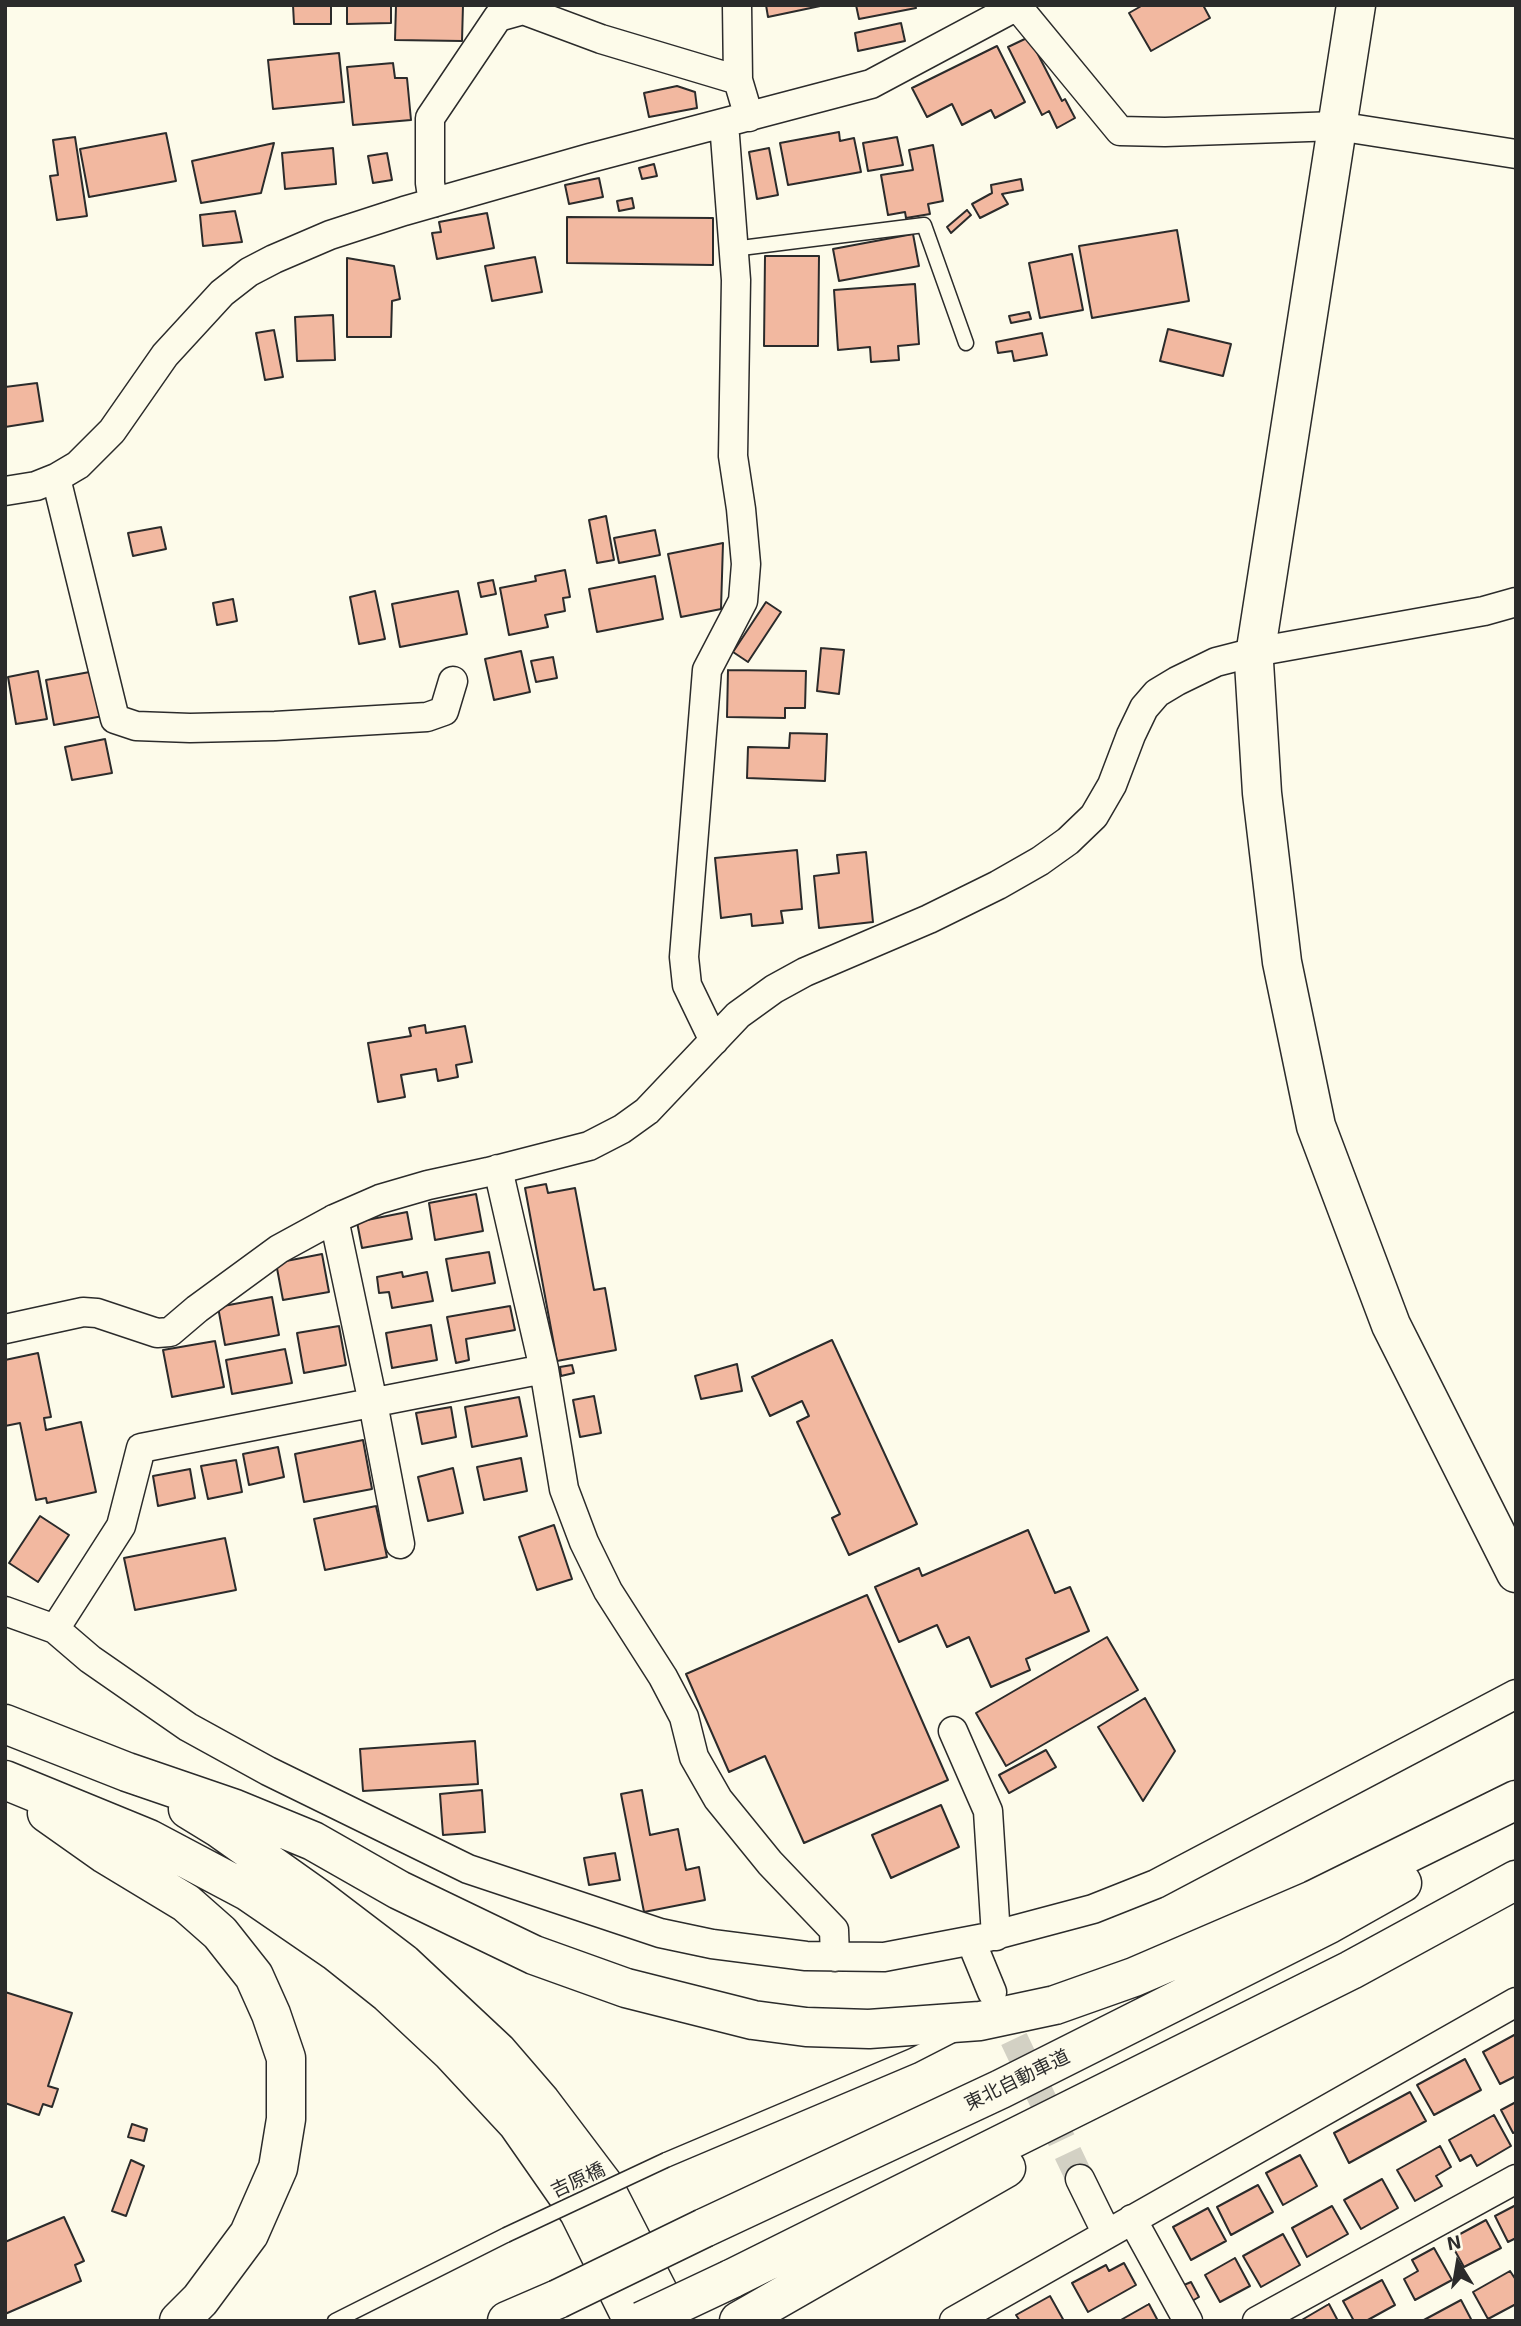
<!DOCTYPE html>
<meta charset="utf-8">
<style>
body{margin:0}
#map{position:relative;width:1521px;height:2326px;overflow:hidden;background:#fdfbea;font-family:"Exo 2",sans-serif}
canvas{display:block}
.frame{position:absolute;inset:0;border:7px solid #2b2b2b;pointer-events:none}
.north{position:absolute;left:1423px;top:2228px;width:70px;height:70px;-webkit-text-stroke:5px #fdfbea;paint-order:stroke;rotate:349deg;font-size:19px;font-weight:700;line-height:28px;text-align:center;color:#2b2b2b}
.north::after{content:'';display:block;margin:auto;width:24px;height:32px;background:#2b2b2b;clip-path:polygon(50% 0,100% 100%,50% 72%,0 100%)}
</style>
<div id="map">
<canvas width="1521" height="2326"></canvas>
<div class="frame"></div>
<div class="north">N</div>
</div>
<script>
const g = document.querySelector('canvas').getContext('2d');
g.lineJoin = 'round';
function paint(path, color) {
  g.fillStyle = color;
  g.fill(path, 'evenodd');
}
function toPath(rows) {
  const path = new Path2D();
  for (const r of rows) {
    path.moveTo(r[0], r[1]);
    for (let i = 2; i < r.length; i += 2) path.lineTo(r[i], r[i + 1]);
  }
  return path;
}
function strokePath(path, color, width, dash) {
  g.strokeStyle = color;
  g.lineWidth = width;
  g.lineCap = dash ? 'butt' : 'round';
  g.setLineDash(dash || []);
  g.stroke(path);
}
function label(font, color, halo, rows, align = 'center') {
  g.font = font + ' "Exo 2","Noto Sans JP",sans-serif';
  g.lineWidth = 5;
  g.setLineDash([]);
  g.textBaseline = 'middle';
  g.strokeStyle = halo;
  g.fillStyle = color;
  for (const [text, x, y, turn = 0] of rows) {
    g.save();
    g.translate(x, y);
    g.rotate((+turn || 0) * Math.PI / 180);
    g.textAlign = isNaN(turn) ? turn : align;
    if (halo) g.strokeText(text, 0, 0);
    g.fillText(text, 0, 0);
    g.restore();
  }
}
const building = toPath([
 [293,5,331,5,331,24,294,24,293,5],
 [347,5,391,5,391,23,347,24,347,5],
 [396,5,463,5,462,41,395,40,396,5],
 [766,5,825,5,768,17,766,5],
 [856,5,915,5,916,8,859,19,856,5],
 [1143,5,1203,5,1210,18,1151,51,1129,13,1143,5],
 [901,23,905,41,858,51,855,33,901,23],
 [1029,37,1062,101,1065,99,1075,118,1057,128,1049,111,1042,115,1008,47,1029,37],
 [997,46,1025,102,995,118,991,110,962,125,952,104,927,117,912,88,997,46],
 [339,53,344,102,273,109,268,60,339,53],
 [393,63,395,78,407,78,411,120,353,125,347,67,393,63],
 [677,86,695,92,697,108,649,117,644,93,677,86],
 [839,132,840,141,854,138,861,172,788,185,780,143,839,132],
 [166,133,176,181,89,197,80,149,166,133],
 [75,137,87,216,57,220,50,176,58,175,53,140,75,137],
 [897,137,903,165,868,171,863,143,897,137],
 [274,143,261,193,201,203,192,161,274,143],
 [933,145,943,201,928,204,930,214,906,218,905,212,888,215,881,175,913,170,909,150,933,145],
 [333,148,336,184,285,189,282,153,333,148],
 [769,148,778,195,757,199,749,152,769,148],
 [387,153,392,180,373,183,368,156,387,153],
 [654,164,657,176,642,179,639,168,654,164],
 [599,178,603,197,569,204,565,185,599,178],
 [1021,179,1023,190,1002,194,1008,204,980,218,972,204,992,193,991,185,1021,179],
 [632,198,634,208,619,211,617,201,632,198],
 [967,210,971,215,951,233,947,227,967,210],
 [235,211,242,242,203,246,200,215,235,211],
 [487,213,494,248,437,259,432,233,441,232,439,222,487,213],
 [567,217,713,218,713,265,567,263,567,217],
 [1177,230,1189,301,1092,318,1079,246,1177,230],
 [913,234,919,266,839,281,833,249,913,234],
 [1072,254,1083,310,1040,318,1029,263,1072,254],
 [765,256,819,256,818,346,764,346,765,256],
 [535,257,542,292,492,301,485,266,535,257],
 [347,258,394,266,400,299,392,301,391,337,347,337,347,258],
 [915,284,919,344,898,346,899,360,871,362,870,347,838,350,834,290,915,284],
 [1029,312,1031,319,1011,323,1009,316,1029,312],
 [333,315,335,360,297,361,295,317,333,315],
 [1168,329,1231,344,1223,376,1160,361,1168,329],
 [274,330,283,377,265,380,256,333,274,330],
 [1042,333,1047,355,1014,361,1012,351,998,353,996,342,1042,333],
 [37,383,43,421,5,427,5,387,37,383],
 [606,516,614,560,597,563,589,520,606,516],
 [161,527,166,549,133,556,128,533,161,527],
 [655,530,660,555,619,563,614,538,655,530],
 [723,543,721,609,681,617,668,554,723,543],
 [565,570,570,597,563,598,565,611,545,615,548,627,509,635,500,588,536,581,535,576,565,570],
 [655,576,663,619,597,632,589,589,655,576],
 [493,580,496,594,481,597,478,583,493,580],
 [375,591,385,639,359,644,350,597,375,591],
 [458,591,467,634,400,647,392,604,458,591],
 [233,599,237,621,217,625,213,603,233,599],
 [766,602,781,612,748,662,733,652,766,602],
 [821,648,844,650,839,694,817,691,821,648],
 [521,651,530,692,494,700,485,659,521,651],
 [553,657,557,678,536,682,531,661,553,657],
 [728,670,806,671,805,708,785,708,785,718,727,717,728,670],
 [38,671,47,719,16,724,8,677,38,671],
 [95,671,103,716,54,725,46,680,95,671],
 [790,733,827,734,825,781,747,778,748,747,789,748,790,733],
 [105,739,112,773,72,780,65,747,105,739],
 [797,850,802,909,781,911,783,923,752,926,751,914,721,918,715,858,797,850],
 [866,852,873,922,819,928,814,876,839,873,837,855,866,852],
 [425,1025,426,1033,465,1026,472,1062,456,1065,458,1077,438,1081,436,1069,401,1075,405,1097,378,1102,368,1043,411,1036,409,1028,425,1025],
 [546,1184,548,1193,575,1188,594,1290,605,1288,616,1350,557,1361,525,1188,546,1184],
 [476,1194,483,1231,435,1240,429,1203,476,1194],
 [407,1212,412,1239,362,1248,357,1222,407,1212],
 [489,1252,495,1283,452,1291,446,1259,489,1252],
 [322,1254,329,1292,283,1300,276,1263,322,1254],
 [402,1272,403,1277,427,1272,433,1301,392,1308,389,1292,379,1293,377,1277,402,1272],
 [272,1297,279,1335,225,1345,218,1307,272,1297],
 [510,1306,515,1330,466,1339,469,1360,456,1363,447,1317,510,1306],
 [431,1325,437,1360,392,1368,386,1333,431,1325],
 [339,1326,346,1365,304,1373,297,1333,339,1326],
 [832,1340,917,1524,849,1555,832,1518,840,1514,797,1422,809,1416,802,1401,770,1416,752,1377,832,1340],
 [215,1341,224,1387,172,1397,163,1350,215,1341],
 [285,1349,292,1383,232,1394,226,1360,285,1349],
 [38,1353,51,1417,44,1418,46,1430,81,1422,96,1492,47,1503,46,1498,36,1500,20,1423,5,1426,5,1360,38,1353],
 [737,1364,742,1391,701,1399,695,1376,737,1364],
 [572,1365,574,1373,561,1376,560,1367,572,1365],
 [594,1396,601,1433,580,1437,573,1400,594,1396],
 [519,1397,527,1436,472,1447,465,1407,519,1397],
 [451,1407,456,1437,422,1444,416,1413,451,1407],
 [363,1440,372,1489,304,1502,295,1454,363,1440],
 [278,1447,284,1477,249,1485,243,1454,278,1447],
 [521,1458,527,1491,484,1500,477,1467,521,1458],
 [236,1460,242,1492,208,1499,201,1466,236,1460],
 [453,1468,463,1513,428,1521,418,1477,453,1468],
 [190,1469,195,1498,158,1506,153,1476,190,1469],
 [376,1506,387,1557,325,1570,314,1519,376,1506],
 [40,1516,69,1535,38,1582,9,1563,40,1516],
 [554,1525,572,1579,537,1590,519,1537,554,1525],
 [1028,1530,1055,1593,1070,1587,1089,1631,1026,1659,1030,1670,991,1687,969,1637,947,1647,937,1625,899,1642,875,1587,919,1568,922,1576,1028,1530],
 [225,1538,236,1590,135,1610,124,1558,225,1538],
 [867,1595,948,1780,804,1843,765,1756,729,1772,686,1674,867,1595],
 [1107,1637,1138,1690,1006,1766,976,1713,1107,1637],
 [1145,1698,1175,1751,1143,1801,1098,1727,1145,1698],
 [475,1741,478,1784,363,1791,360,1749,475,1741],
 [1046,1750,1056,1767,1009,1793,999,1775,1046,1750],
 [482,1790,485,1832,443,1835,440,1794,482,1790],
 [642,1790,650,1835,678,1829,686,1870,699,1867,705,1900,644,1912,621,1794,642,1790],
 [941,1805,959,1847,891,1878,872,1835,941,1805],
 [615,1853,620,1880,589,1885,584,1858,615,1853],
 [5,1992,72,2013,48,2086,58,2089,52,2107,43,2104,39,2115,5,2103,5,1992],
 [1516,2034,1516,2076,1500,2084,1483,2052,1516,2034],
 [1465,2059,1481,2090,1434,2115,1417,2085,1465,2059],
 [1410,2092,1426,2121,1349,2163,1334,2133,1410,2092],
 [1516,2102,1516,2132,1513,2133,1501,2110,1516,2102],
 [1494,2115,1511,2146,1477,2166,1471,2155,1460,2161,1449,2140,1494,2115],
 [132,2124,147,2129,144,2141,128,2137,132,2124],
 [1440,2146,1451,2167,1436,2176,1442,2186,1415,2201,1397,2170,1440,2146],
 [1300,2155,1317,2186,1283,2205,1266,2173,1300,2155],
 [131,2160,144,2166,126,2216,112,2211,131,2160],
 [1382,2179,1398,2208,1361,2229,1344,2200,1382,2179],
 [1258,2185,1273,2212,1231,2235,1217,2207,1258,2185],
 [1516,2205,1516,2238,1508,2242,1495,2216,1516,2205],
 [1332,2206,1348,2234,1307,2257,1292,2228,1332,2206],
 [1208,2208,1226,2241,1191,2260,1173,2227,1208,2208],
 [64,2217,84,2261,75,2265,81,2281,5,2314,5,2242,64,2217],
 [1486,2220,1501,2248,1464,2267,1449,2240,1486,2220],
 [1283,2234,1300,2265,1261,2287,1243,2256,1283,2234],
 [1434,2248,1452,2280,1415,2300,1404,2279,1418,2271,1412,2260,1434,2248],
 [1235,2258,1250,2286,1220,2302,1205,2275,1235,2258],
 [1124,2263,1136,2285,1088,2312,1072,2283,1106,2265,1109,2271,1124,2263],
 [1510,2271,1516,2280,1516,2304,1488,2319,1473,2292,1510,2271],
 [1382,2280,1395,2305,1366,2321,1354,2321,1343,2301,1382,2280],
 [1191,2282,1199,2297,1192,2301,1184,2285,1191,2282],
 [1050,2296,1064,2321,1020,2321,1016,2315,1050,2296],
 [1461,2300,1472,2321,1422,2321,1461,2300],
 [1149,2304,1158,2321,1119,2321,1149,2304],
 [1329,2304,1338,2321,1300,2321,1329,2304]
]);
const streetTunnel = toPath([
 [996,2001,1080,2179]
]);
const lane = toPath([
 [733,249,924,225,966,343],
 [666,2160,912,2056,953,2035],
 [335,2321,506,2235]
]);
const street = toPath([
 [737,5,738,80],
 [1017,6,1120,131,1165,132,1337,126,1516,154],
 [433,203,430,183,430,118,498,17,523,10,601,39,738,80,749,117],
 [56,478,115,719,136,726,190,728,275,726,427,717,444,711,453,681],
 [5,491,36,486,56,478,78,465,112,431,165,355,222,293,249,272,274,259,330,235,404,211,590,158,871,84,1019,5],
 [714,1041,687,985,684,957,707,670,743,601,746,564,741,509,733,456,736,280,724,123],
 [498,1169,544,1369,564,1489,584,1542,608,1591,663,1677,684,1717,694,1757,718,1799,770,1863,834,1930,835,1957],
 [334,1219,373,1403,400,1544],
 [5,1329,83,1312,97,1313,157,1333,170,1332,197,1309,279,1249,334,1219,380,1199,428,1185,488,1172,589,1146,622,1129,647,1111,738,1015,774,989,805,972,929,919,998,885,1040,861,1068,841,1094,816,1112,785,1131,735,1144,708,1157,693,1177,681,1216,662,1255,652,1484,611,1516,602],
 [5,1611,55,1629,90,1659,188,1727,268,1771,468,1869,660,1933,712,1944,806,1956,884,1957,984,1938,1093,1909,1156,1884,1516,1694],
 [55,1629,121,1526,141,1448,544,1369],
 [953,1731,988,1811,996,1936],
 [971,1941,992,1992],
 [1080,2179,1107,2234],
 [1132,2219,1188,2321],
 [954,2321,1516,2002],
 [1257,2321,1516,2179]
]);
const secondary = toPath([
 [1356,5,1254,662,1262,793,1282,962,1316,1126,1391,1325,1516,1573]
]);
const highway = toPath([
 [5,1724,127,1772,235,1809,313,1841,399,1890,534,1955,626,1988,753,2020,806,2027,869,2029,980,2021,1055,2005,1134,1977,1313,1900,1516,1800],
 [5,1780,149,1839,249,1892,335,1951,389,1994,451,2052,517,2123,579,2212,633,2321],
 [188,1809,219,1828,319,1899,403,1963,497,2051,541,2102,603,2184,673,2321],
 [47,1813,105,1854,186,1903,220,1933,254,1976,271,2014,286,2058,286,2119,278,2168,249,2234,200,2300,179,2321],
 [704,2228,1001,2089,1329,1924,1402,1883],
 [731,2279,1351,1970,1516,1880],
 [507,2321,558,2299],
 [739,2321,1006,2168]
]);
const laneBridge = toPath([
 [506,2235,666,2160]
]);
const highwayBridge = toPath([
 [558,2299,704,2228],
 [642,2321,731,2279]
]);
const streetNames = [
 ["東北自動車道",1017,2080,-26],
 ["吉原橋",578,2180,-25]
];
paint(building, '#f2b8a0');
strokePath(building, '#2b2b2b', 2);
strokePath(streetTunnel, '#d3d1c4', 28, [28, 14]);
strokePath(lane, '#2b2b2b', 17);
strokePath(street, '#2b2b2b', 31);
strokePath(secondary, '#2b2b2b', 41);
strokePath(highway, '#2b2b2b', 41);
strokePath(lane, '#fdfbea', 14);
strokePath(street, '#fdfbea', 28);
strokePath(secondary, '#fdfbea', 38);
strokePath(highway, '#fdfbea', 38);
strokePath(laneBridge, '#2b2b2b', 17, []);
strokePath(highwayBridge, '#2b2b2b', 41, []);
strokePath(laneBridge, '#fdfbea', 14);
strokePath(highwayBridge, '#fdfbea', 38);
label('19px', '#2b2b2b', '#fdfbea', streetNames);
</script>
